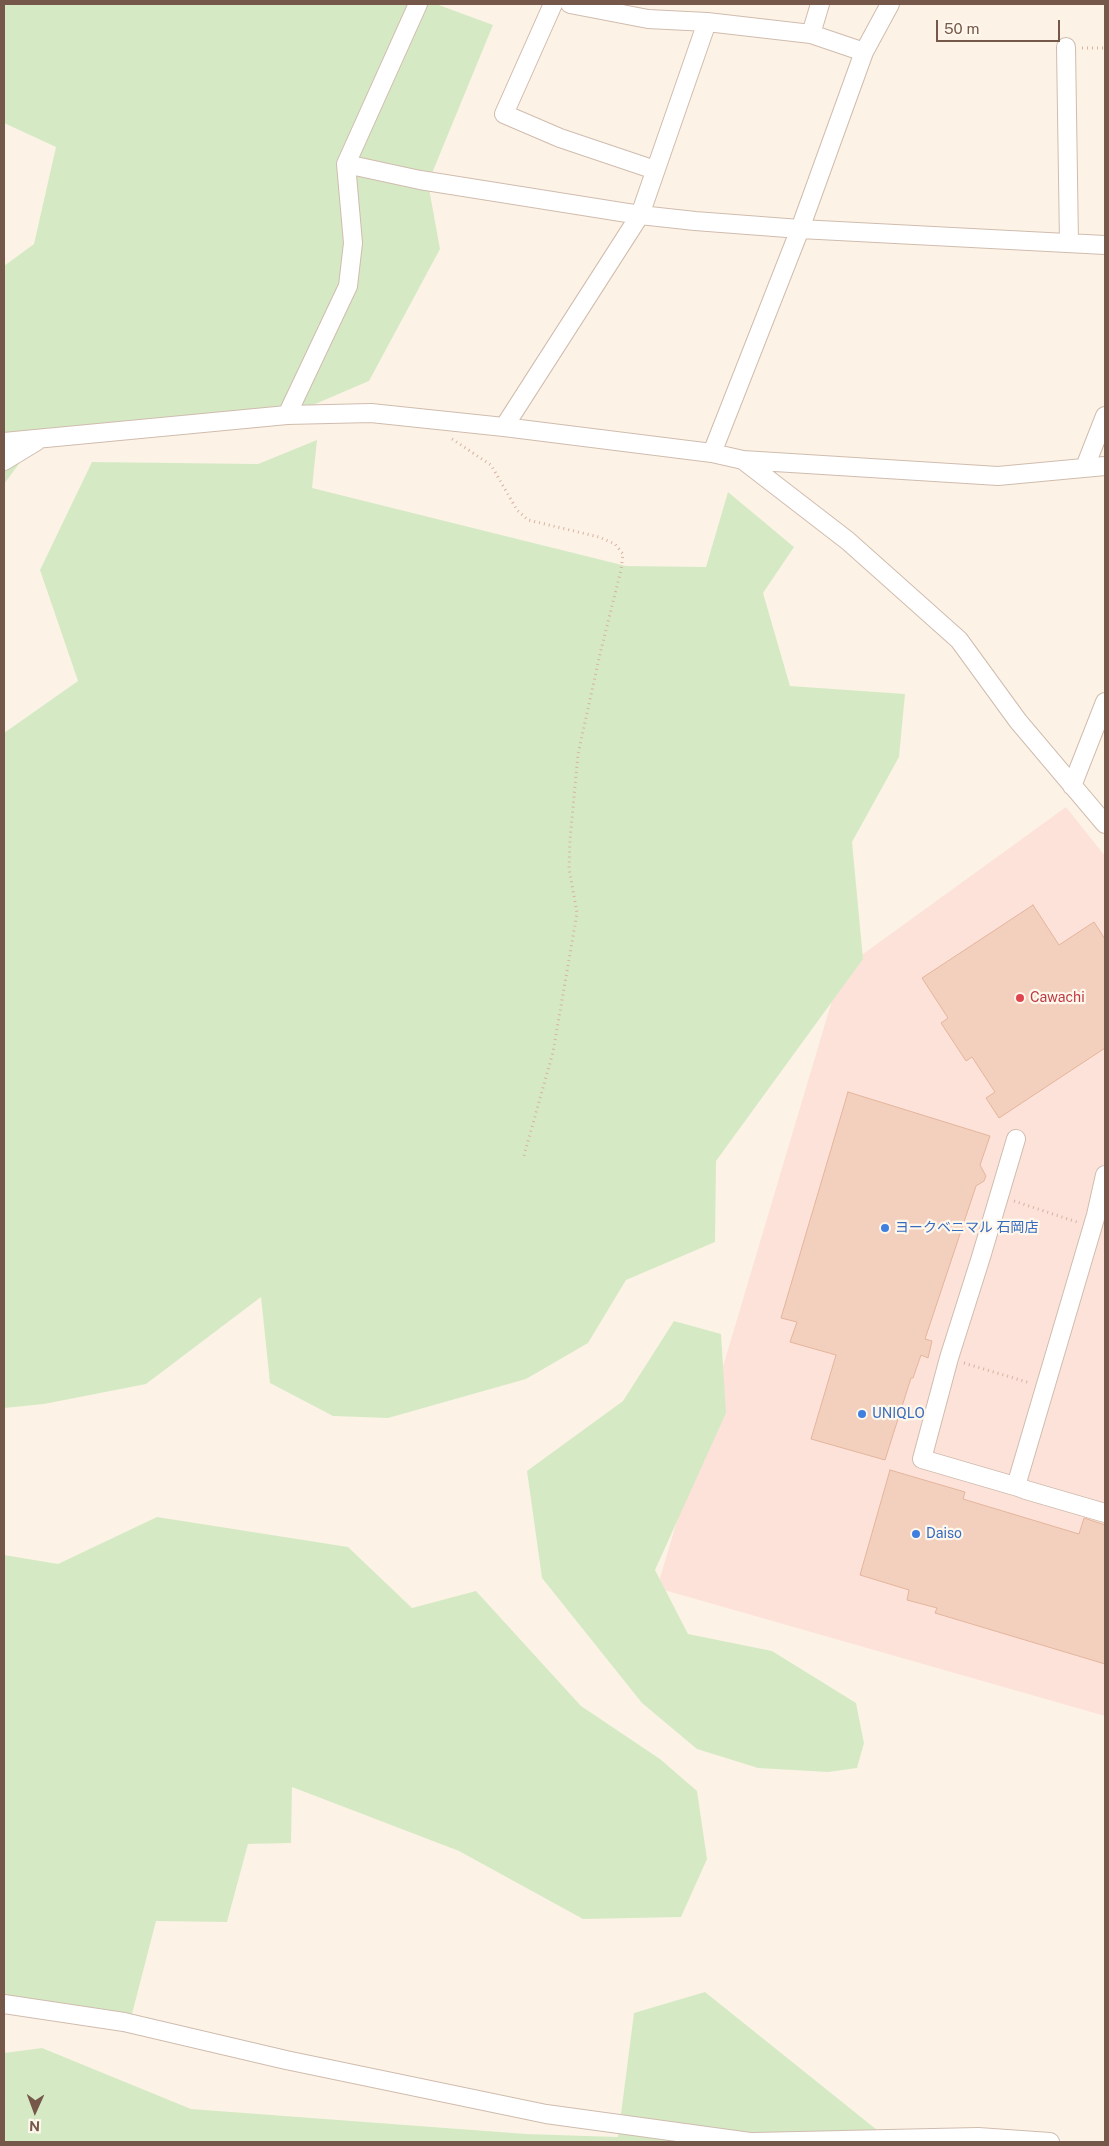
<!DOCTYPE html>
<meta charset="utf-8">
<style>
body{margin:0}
#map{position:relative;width:1109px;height:2146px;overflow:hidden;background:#fcf3e6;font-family:"Public Sans",sans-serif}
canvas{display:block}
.frame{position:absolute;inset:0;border:5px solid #76584a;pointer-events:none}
.north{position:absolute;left:10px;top:2086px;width:50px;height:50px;-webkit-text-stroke:4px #fff7ec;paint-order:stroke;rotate:182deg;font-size:14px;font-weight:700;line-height:20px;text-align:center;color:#76584a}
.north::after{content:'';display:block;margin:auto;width:18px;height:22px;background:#76584a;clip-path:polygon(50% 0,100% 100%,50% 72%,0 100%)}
.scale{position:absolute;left:936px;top:20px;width:124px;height:22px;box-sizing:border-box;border:2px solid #76584a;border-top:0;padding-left:6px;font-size:15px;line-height:18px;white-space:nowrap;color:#76584a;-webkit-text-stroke:4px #fff7ec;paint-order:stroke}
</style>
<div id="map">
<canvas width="1109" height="2146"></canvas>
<div class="frame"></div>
<div class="north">N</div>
<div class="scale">50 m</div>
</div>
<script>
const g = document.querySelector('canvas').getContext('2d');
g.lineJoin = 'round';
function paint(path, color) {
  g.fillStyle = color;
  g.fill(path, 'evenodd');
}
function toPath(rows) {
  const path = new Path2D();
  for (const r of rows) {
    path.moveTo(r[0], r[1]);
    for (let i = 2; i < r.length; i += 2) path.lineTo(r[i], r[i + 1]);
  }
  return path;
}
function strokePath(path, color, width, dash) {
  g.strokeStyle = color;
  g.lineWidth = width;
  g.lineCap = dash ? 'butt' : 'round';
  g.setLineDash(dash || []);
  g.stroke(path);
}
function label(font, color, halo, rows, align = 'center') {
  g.font = font + ' "Public Sans","Noto Sans JP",sans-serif';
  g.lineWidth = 4.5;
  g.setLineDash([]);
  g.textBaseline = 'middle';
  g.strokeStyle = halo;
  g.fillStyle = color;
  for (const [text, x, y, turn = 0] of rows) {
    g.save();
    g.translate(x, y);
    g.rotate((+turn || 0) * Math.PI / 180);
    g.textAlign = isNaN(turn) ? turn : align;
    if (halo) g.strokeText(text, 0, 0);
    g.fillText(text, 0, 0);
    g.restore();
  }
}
const commercial = toPath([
 [1066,807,1105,856,1105,1716,657,1588,841,970]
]);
const green = toPath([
 [4,4,436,4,493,25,428,183,440,249,369,381,259,428,42,433,4,484,4,266,34,244,56,147,4,123],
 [317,440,312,488,626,566,706,567,728,492,794,547,763,593,790,686,905,694,899,757,852,842,863,959,716,1161,715,1242,626,1280,588,1343,526,1379,388,1418,333,1416,270,1383,261,1297,146,1384,44,1404,4,1408,4,733,78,681,40,570,92,462,258,464],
 [674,1321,721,1334,726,1413,655,1570,688,1634,772,1651,856,1703,864,1743,857,1768,828,1772,758,1768,697,1749,642,1703,542,1578,527,1471,623,1401],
 [157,1517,348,1547,412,1608,476,1591,581,1706,660,1759,697,1791,707,1859,681,1917,583,1919,459,1851,292,1787,291,1843,248,1844,227,1922,156,1921,132,2014,4,1996,4,1555,58,1564],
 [705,1992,892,2142,4,2142,4,2053,42,2048,191,2109,526,2134,618,2137,634,2013]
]);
const building = toPath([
 [1033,905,1059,945,1094,922,1105,939,1105,1048,999,1118,986,1098,995,1092,972,1057,966,1061,941,1023,948,1018,922,978,1033,905],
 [848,1092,990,1136,980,1165,986,1176,984,1181,976,1186,925,1339,932,1341,928,1358,921,1355,913,1378,911,1378,885,1460,811,1439,836,1355,790,1342,797,1322,781,1318,848,1092],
 [890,1470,965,1492,963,1499,1079,1534,1084,1518,1105,1525,1105,1664,935,1613,937,1608,907,1600,909,1590,860,1575,890,1470]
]);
const path = toPath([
 [1082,48,1105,48],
 [452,439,491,465,517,510,528,520,599,537,615,544,623,554,621,570,600,654,578,754,570,840,569,868,577,913,553,1052,523,1159],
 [1014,1201,1077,1222],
 [964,1363,1030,1383]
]);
const minor = toPath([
 [553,4,504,114,560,138,655,170],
 [570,4,648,19,707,22,811,34,864,52],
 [811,34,820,4],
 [1066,47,1069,243],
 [346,164,420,180,640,215,695,221,800,229,1105,245],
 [287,415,348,286,353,243,346,164,418,4],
 [504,427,640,215,707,22],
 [4,442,287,415,371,413,504,427,712,453,743,460,998,476,1105,466],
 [712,453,800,229,864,52,890,4],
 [743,460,848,541,959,640,1018,721,1105,824],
 [4,461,37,441],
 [1085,467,1105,416],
 [1072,786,1105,702],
 [1016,1139,981,1257,949,1358,922,1459,1018,1487],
 [1105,1175,1096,1215,1018,1479,1018,1487,1026,1490,1105,1513],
 [4,2004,124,2022,286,2060,546,2114,750,2142],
 [754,2142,978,2137,1050,2142]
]);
const markers = [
 [1020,998,5,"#e0444e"],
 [885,1228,5,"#3f7fe0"],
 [862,1414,5,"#3f7fe0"],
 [916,1534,5,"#3f7fe0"]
];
const healthNames = [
 ["Cawachi",1030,998]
];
const shopNames = [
 ["ヨークベニマル 石岡店",895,1228],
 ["UNIQLO",872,1414],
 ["Daiso",926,1534]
];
paint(commercial, '#fde2d9');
paint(green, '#d5eac4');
paint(building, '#f2d0bd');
strokePath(building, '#e5b59d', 1);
strokePath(minor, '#d0bcae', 20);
strokePath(path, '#d7b3a0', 3, [1, 4]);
strokePath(minor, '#fff', 18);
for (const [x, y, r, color] of markers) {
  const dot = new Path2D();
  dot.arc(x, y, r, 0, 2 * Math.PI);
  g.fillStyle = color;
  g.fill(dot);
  strokePath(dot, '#fff7ec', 2);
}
label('14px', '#be3a42', '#fff7ec', healthNames, 'left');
label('14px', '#366cbe', '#fff7ec', shopNames, 'left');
</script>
